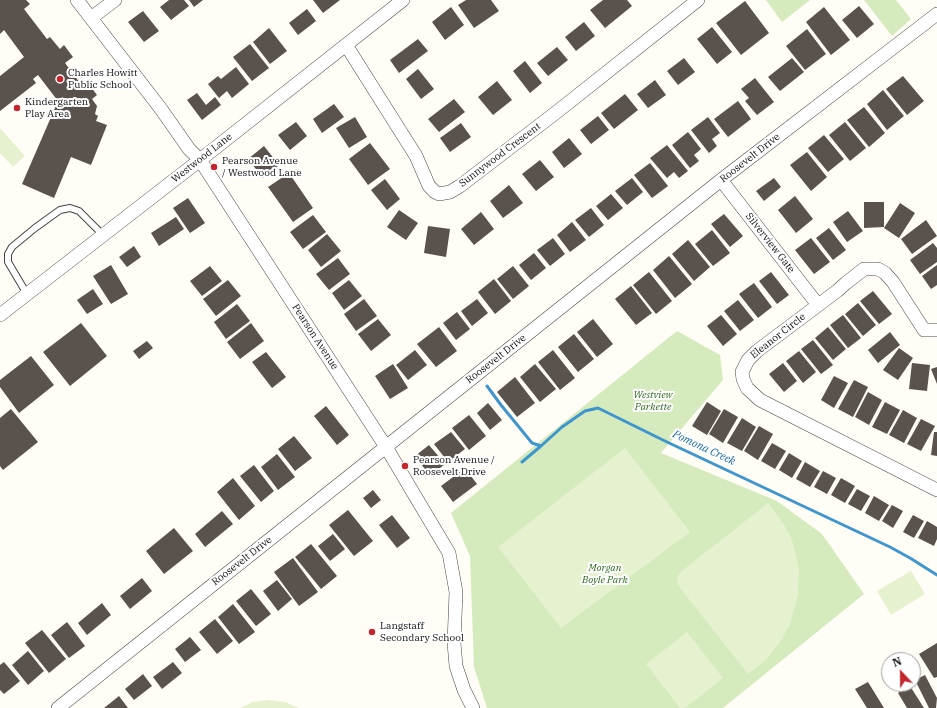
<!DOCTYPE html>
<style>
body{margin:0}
#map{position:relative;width:937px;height:708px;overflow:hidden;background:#fffdf5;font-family:"IBM Plex Serif",serif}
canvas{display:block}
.north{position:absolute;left:881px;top:652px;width:40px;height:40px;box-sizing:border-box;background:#fff;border:1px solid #a0a0a0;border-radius:50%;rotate:338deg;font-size:11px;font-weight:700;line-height:16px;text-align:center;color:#111}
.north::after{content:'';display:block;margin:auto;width:14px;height:18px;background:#c4262e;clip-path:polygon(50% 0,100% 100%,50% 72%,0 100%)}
</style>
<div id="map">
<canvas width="937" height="708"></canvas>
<div class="north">N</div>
</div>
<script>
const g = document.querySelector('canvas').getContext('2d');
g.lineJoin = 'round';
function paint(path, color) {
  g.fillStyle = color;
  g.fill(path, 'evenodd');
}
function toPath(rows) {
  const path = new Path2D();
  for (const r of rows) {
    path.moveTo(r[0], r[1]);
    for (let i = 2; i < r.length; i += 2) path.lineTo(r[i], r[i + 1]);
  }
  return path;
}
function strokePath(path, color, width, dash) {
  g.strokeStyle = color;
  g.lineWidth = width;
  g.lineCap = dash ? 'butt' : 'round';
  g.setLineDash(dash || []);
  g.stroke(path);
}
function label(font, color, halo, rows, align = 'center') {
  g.font = font + ' "IBM Plex Serif",serif';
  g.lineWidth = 4;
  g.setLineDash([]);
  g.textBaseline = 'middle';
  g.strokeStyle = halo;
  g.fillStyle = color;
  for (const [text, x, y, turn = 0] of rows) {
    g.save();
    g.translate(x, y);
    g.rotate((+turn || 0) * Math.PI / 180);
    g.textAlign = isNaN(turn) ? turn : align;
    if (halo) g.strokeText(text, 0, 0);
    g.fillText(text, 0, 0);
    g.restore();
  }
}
const green = toPath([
 [766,0,810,0,782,22],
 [864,0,896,0,911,19,892,36],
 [677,331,720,355,723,380,661,453,777,501,822,534,864,594,723,708,487,708,474,667,470,556,451,513]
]);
const pitch = toPath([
 [0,128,25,156,13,167,0,153],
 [625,448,690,532,561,628,498,547],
 [768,503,785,526,792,540,796,555,799,570,798,595,790,624,782,639,768,658,748,674,677,584,678,574],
 [911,571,925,594,891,615,877,591],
 [687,632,723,678,685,708,680,708,646,664],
 [269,700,285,702,299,708,240,708,253,702]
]);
const stream = toPath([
 [487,386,501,405,532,443,541,446,562,427,585,411,598,408,667,442,890,547,910,558,937,575],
 [522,462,541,446]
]);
const building = toPath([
 [0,0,26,0,30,4,24,9,47,39,50,37,60,49,64,45,73,57,65,63,83,87,88,83,97,95,92,99,97,106,95,114,98,116,96,121,107,125,91,165,71,157,54,198,22,184,58,101,38,75,33,79,36,83,0,111,0,76,24,57,4,30,0,34],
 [169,0,184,0,189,6,171,20,160,7],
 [189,0,203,0,194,7],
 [313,0,340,0,323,13],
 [466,0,491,0,499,11,474,28,458,5],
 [603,0,627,0,632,6,605,28,590,10],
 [745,1,769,33,741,55,716,23],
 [859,6,874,24,857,38,842,20],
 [451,7,464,25,445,40,432,22],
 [824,7,850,40,831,55,806,22],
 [307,9,316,21,298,35,289,23],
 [143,11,159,31,144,42,128,22],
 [584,22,595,36,576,51,565,37],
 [712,27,732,52,717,64,697,39],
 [269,28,287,51,270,64,253,42],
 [807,29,826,54,805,70,786,46],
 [418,39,428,51,399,73,390,60],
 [250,44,269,68,252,81,233,57],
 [557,47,568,60,548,76,537,63],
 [684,58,695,72,678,85,667,71],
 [792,58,804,72,780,91,768,77],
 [525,61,542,83,530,93,513,71],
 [236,67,249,84,232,98,227,91,219,98,208,84,218,76,221,79],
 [418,69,434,89,421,99,406,79],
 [903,76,924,101,907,115,886,89],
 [755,78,774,102,757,115,745,101,749,98,741,89],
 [655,80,666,95,648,108,637,94],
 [497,81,512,100,493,115,478,97],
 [883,90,904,116,887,130,867,104],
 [197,93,206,105,215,97,221,105,202,120,187,100],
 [625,94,638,110,614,129,601,113],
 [454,99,465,112,439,132,428,119],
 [738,101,751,119,728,137,714,119],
 [334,104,344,117,322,133,313,119],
 [864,107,885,133,869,147,847,120],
 [598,116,609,130,591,144,580,130],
 [355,117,367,137,349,148,336,128],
 [708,117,720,133,712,139,717,146,709,153,691,130],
 [296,122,307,136,290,150,278,135],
 [845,122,866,148,850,161,829,135],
 [461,123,471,137,450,152,440,138],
 [688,132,701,149,694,155,699,161,690,168,672,145],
 [824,135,844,159,828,172,808,148],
 [569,138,582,154,564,168,552,152],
 [370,143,390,169,368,185,349,159],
 [667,145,688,171,679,178,674,172,667,178,650,158],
 [264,146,279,165,263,178,248,159],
 [807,152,827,177,811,191,790,165],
 [540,160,554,177,536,191,522,174],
 [650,163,668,186,652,198,634,175],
 [289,173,313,208,293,222,268,187],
 [632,178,643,192,627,205,615,191],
 [774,178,781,187,764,201,756,191],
 [385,179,400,199,387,210,371,190],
 [509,185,523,203,503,218,490,201],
 [611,194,623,208,608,220,596,206],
 [795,196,813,219,796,233,778,210],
 [188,198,205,223,190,233,173,208],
 [864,202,884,202,884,227,864,228],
 [900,203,915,213,899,238,884,228],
 [591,208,604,225,589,237,575,220],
 [399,210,418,223,406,240,387,227],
 [848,211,863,231,847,242,833,222],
 [481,212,494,229,474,245,461,229],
 [724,214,743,236,730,247,711,224],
 [313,215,326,232,303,249,290,232],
 [176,217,184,229,159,246,151,233],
 [926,220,937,236,912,254,901,239],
 [572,222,586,240,570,252,557,235],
 [428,226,450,229,446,257,424,253],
 [829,228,846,250,833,260,816,238],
 [712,230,730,253,713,266,695,244],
 [327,234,341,251,321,267,308,250],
 [553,238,565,254,550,266,537,250],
 [811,238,830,262,814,274,795,250],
 [688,240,710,267,694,281,672,254],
 [933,243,937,248,937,262,920,274,910,260],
 [134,246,141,257,127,267,119,257],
 [534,253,546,268,531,280,519,265],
 [669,256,692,284,675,298,653,270],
 [338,258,350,274,329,290,316,274],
 [111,265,128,294,111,304,93,276],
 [937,265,937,285,931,289,922,276],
 [210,266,222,281,202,296,190,281],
 [513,266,529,286,513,299,497,279],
 [649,272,672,301,656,314,633,285],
 [771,272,789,295,777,304,759,281],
 [494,279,511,301,495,314,478,292],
 [228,280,241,296,216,316,203,299],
 [349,280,362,296,344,310,332,293],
 [754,283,772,307,758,318,739,294],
 [631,286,652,313,636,325,615,299],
 [93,289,103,304,87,314,77,300],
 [873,291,892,314,879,324,860,301],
 [364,299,377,316,356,331,344,314],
 [477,299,488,313,472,326,461,311],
 [738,300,754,320,740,331,724,311],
 [858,303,876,325,863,336,845,314],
 [237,304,250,321,226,339,214,322],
 [457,312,470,329,456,340,443,323],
 [721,315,737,334,723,346,707,326],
 [843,315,861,338,848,348,830,325],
 [378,319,391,335,371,351,358,334],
 [593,319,613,344,597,357,577,332],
 [81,323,107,356,70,386,43,352],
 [251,323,264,341,240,359,227,342],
 [439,327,457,351,436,367,417,344],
 [828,327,846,349,833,360,815,338],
 [890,332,900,345,878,363,868,350],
 [574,334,594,359,578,372,558,347],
 [813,340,833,365,821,374,801,349],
 [147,341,153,348,139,359,133,351],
 [899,348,913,358,898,380,883,370],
 [415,350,427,365,408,380,396,365],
 [553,350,575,378,560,390,538,362],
 [799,351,816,372,803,383,786,361],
 [266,352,286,377,272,388,252,362],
 [31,356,54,385,19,413,0,387,0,380],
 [783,363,797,381,784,392,769,374],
 [912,363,930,365,927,391,909,389],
 [393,364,408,388,390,399,375,376],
 [535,364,556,389,540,402,520,377],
 [937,367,937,384,931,369],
 [834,376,848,383,834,408,821,400],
 [515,377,535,403,517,417,497,392],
 [854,380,868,387,853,417,838,409],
 [868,392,882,400,869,425,855,417],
 [707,402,721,411,707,435,692,426],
 [885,402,900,410,887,434,872,427],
 [488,403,502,420,490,430,477,413],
 [326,406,349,435,337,445,314,416],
 [11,409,38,442,3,470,0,466,0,418],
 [724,409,738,417,723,443,709,434],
 [903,410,917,418,904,443,889,435],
 [469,415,486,436,469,450,452,428],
 [742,418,756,427,742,451,727,443],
 [921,419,935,426,921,451,907,444],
 [759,426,773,434,758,460,744,451],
 [451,432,465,449,448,462,434,444],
 [934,432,937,432,937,456,931,455],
 [294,436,312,458,295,471,278,449],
 [772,443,786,451,775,469,761,461],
 [429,445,445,464,430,476,415,456],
 [789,453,802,461,792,478,779,470],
 [277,454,295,477,278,490,261,467],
 [805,462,820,471,810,487,796,479],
 [254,465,274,491,261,502,240,476],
 [465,468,477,484,453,502,441,486],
 [823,471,836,478,827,494,814,487],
 [233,478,255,506,239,520,217,492],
 [841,478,855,486,845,503,831,495],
 [857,489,870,496,861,511,848,504],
 [373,490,381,500,371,508,363,498],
 [874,496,889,505,879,521,865,513],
 [892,505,903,511,893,528,882,521],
 [348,510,373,541,354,556,329,525],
 [222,511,233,524,205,547,195,534],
 [392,515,410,538,397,548,379,525],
 [913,515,924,521,914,538,903,532],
 [927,521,937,527,937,539,934,546,918,538],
 [174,528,193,551,164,574,146,551],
 [333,534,345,549,330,561,318,546],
 [311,544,337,576,321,589,295,557],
 [293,558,318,592,299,606,274,572],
 [142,578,152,591,130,609,120,596],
 [277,580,292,599,278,611,263,591],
 [251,589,271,614,256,626,236,601],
 [102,603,111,615,87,635,78,623],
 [233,604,255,632,239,644,218,617],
 [215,619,233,641,217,654,199,632],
 [67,622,85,646,69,658,51,635],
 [42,630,66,659,49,673,25,643],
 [190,637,201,650,185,662,175,649],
 [937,643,937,677,934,678,919,654],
 [28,651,44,671,28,685,12,665],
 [4,662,20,681,4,694,0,690,0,665],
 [173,662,182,673,162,689,153,677],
 [143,674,152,686,134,700,125,689],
 [925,675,937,698,936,708,929,708,915,680],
 [868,682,884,708,867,708,855,689],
 [910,686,924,708,907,708,898,693],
 [119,696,128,708,104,708]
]);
const lane = toPath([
 [27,294,8,262,8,254,12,247,35,228,60,210,70,208,79,211,103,235]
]);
const street = toPath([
 [77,0,161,109,189,149,200,160,386,447,449,553,456,592,454,643,456,666,464,690,473,708],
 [91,18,115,0],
 [346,45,416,156,429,186,435,192,439,194,450,192,460,186,558,111,698,0],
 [721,180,818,305],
 [0,315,200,160,403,0],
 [937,330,924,330,893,282,885,273,878,269,864,269,846,283,837,291,757,351,748,360,742,372,743,379,747,388,760,400,937,490],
 [58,708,721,180,937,14]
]);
const markers = [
 [60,79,4,"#c4262e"],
 [17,108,4,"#c4262e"],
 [214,167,4,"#c4262e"],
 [405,466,4,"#c4262e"],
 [372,632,4,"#c4262e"]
];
const poiNames = [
 ["Charles Howitt",68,73],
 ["Public School",68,85],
 ["Kindergarten",25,102],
 ["Play Area",25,114],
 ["Pearson Avenue",222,161],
 ["/ Westwood Lane",222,173],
 ["Pearson Avenue /",413,460],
 ["Roosevelt Drive",413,472],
 ["Langstaff",380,626],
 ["Secondary School",380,638]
];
const streetNames = [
 ["Sunnywood Crescent",500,155,-37],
 ["Westwood Lane",202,158,-38],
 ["Roosevelt Drive",750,158,-38],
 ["Silverview Gate",770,243,52],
 ["Eleanor Circle",778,336,-38],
 ["Pearson Avenue",315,337,57],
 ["Roosevelt Drive",496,359,-38],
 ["Roosevelt Drive",242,561,-38]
];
const parkNames = [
 ["Westview",653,395],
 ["Parkette",653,407],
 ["Morgan",605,568],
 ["Boyle Park",605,580]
];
const waterNames = [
 ["Pomona Creek",704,448,25]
];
paint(green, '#d5ebbd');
paint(pitch, '#e6f2cf');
strokePath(stream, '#3f96cf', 3);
paint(building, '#5a524d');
strokePath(lane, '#444', 8);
strokePath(street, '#444', 14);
strokePath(lane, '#fff', 6);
strokePath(street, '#fff', 13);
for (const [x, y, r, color] of markers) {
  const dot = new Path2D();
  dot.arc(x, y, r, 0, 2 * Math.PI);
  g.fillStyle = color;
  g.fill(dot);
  strokePath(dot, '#fff', 1.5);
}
label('10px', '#111', '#fff', poiNames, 'left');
label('10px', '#111', '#fff', streetNames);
label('italic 10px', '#2f6b1f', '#fff', parkNames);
label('italic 11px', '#1768a6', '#fff', waterNames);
</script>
